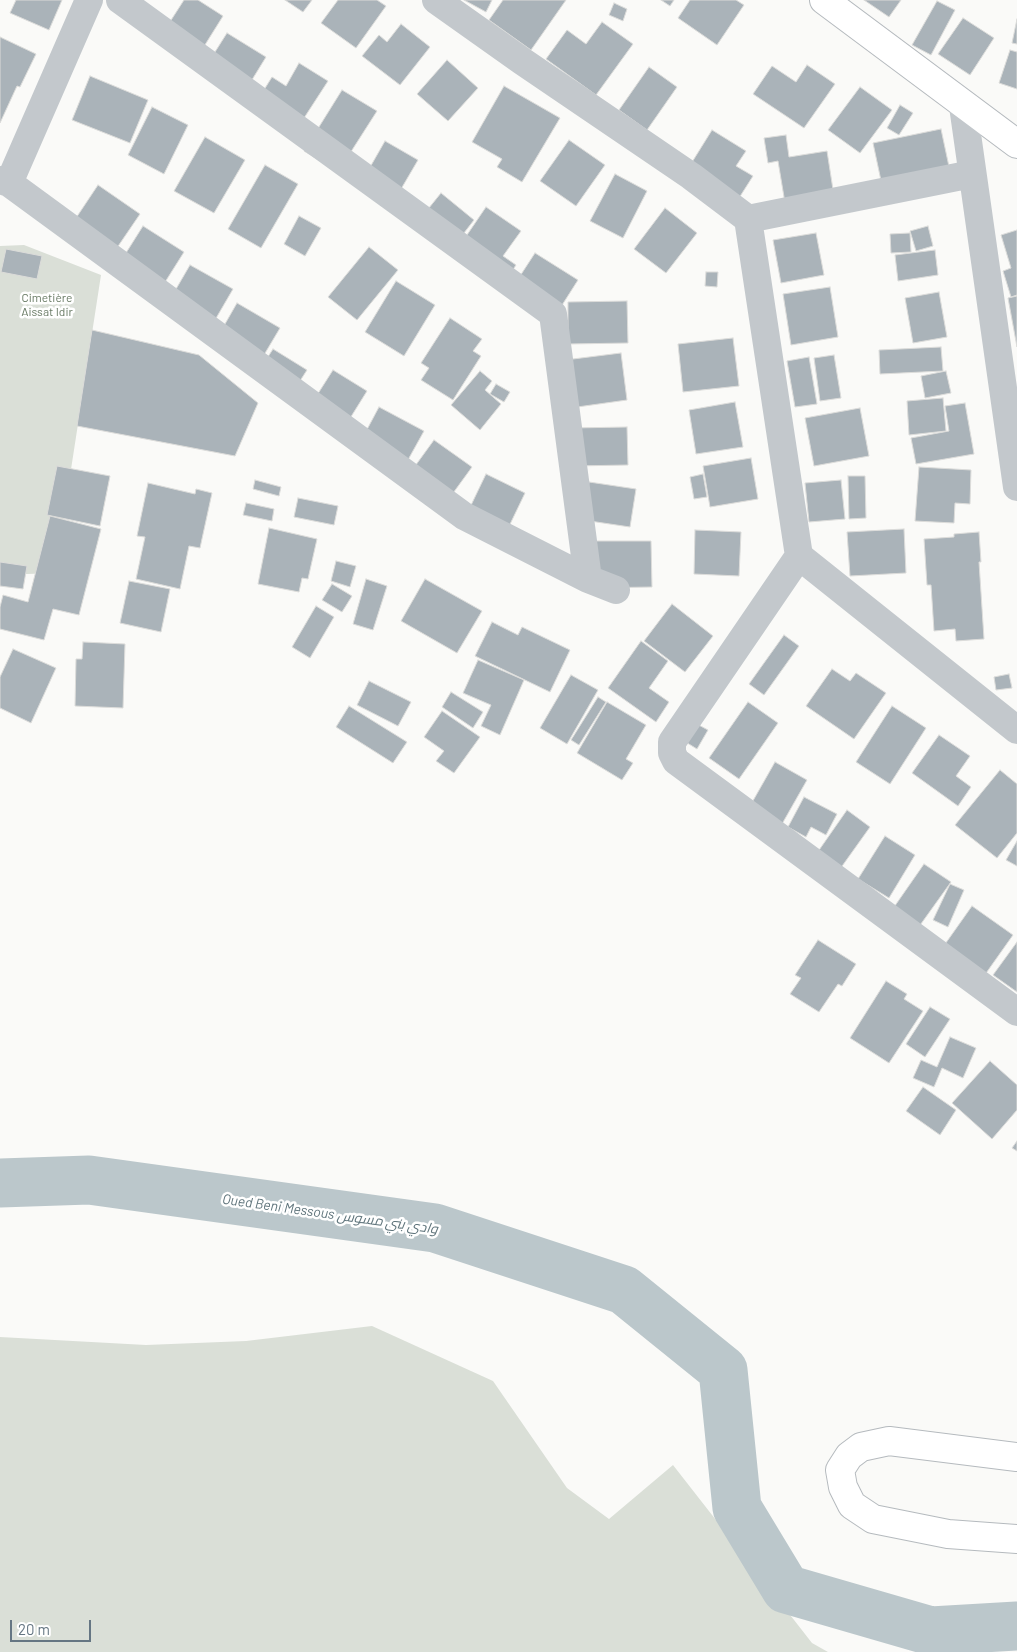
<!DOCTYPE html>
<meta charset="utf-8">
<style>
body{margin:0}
#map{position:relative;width:1017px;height:1652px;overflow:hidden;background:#fafaf8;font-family:Barlow,sans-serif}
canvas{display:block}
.scale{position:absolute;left:10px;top:1620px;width:81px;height:22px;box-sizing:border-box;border:2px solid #657683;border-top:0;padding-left:6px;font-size:15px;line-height:18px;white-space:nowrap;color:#657683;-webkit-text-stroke:4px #fff;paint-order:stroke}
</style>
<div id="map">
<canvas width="1017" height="1652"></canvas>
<div class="scale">20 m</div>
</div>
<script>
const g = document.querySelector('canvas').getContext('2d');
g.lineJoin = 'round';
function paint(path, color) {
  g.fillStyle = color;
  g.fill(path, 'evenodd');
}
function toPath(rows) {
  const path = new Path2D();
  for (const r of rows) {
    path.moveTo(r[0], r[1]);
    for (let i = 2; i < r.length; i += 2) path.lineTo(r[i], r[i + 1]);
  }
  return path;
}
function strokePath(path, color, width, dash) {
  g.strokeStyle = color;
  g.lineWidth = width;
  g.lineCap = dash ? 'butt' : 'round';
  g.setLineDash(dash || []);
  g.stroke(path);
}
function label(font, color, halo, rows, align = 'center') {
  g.font = font + ' Barlow,Cairo,sans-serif';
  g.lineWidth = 5;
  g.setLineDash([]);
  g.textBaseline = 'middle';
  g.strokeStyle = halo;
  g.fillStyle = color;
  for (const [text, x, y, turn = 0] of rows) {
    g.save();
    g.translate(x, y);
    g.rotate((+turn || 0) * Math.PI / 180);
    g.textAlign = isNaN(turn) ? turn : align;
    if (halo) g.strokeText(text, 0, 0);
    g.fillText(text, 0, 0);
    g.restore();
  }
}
const green = toPath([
 [24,245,101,275,55,573,0,575,0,246],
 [372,1326,493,1381,567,1488,609,1519,673,1465,812,1643,828,1652,0,1652,0,1337,146,1345,246,1341]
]);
const river = toPath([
 [0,1183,89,1180,435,1228,624,1290,723,1370,737,1508,786,1589,931,1631,1017,1626]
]);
const building = toPath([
 [16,0,62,0,49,30,10,13,16,0],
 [184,0,198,0,223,16,193,64,157,42,184,0],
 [285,0,312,0,303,12,285,0],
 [338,0,377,0,386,6,356,48,321,23,338,0],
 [464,0,492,0,486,12,464,0],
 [503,0,566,0,531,50,489,20,503,0],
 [661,0,674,0,670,6,661,0],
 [690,0,736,0,744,5,717,45,678,18,690,0],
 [864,0,901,0,889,17,864,0],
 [937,1,955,10,931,55,912,45,937,1],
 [614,3,627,9,623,21,609,15,614,3],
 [963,18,994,38,970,75,938,54,963,18],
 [1017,19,1017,44,1012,43,1017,19],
 [602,22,633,44,596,95,546,59,567,30,586,44,602,22],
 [401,24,430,47,400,85,362,56,379,35,387,42,401,24],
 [227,33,266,57,242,96,203,71,227,33],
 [0,37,36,54,20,87,17,86,0,123,0,37],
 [1010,50,1017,52,1017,89,999,83,1010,50],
 [447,60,478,88,448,121,417,94,447,60],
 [299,63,328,81,293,135,252,109,272,77,286,86,299,63],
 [807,65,835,84,804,128,753,94,772,66,796,82,807,65],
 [649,67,677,87,647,130,619,110,649,67],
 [90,76,148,100,130,143,72,120,90,76],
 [504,86,560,118,522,182,497,167,502,159,472,142,504,86],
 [860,87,892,110,860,153,828,130,860,87],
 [342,90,377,111,338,172,304,151,342,90],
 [900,105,913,113,899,135,887,128,900,105],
 [152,107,188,125,164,174,128,155,152,107],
 [941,129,951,176,883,190,873,143,941,129],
 [712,130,746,151,736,166,753,176,739,198,689,167,712,130],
 [786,135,789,157,827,151,834,196,785,203,778,161,768,163,764,138,786,135],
 [205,137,245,160,214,213,174,191,205,137],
 [569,140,605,165,576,206,540,181,569,140],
 [385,141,418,160,394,201,361,183,385,141],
 [265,165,298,184,261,248,228,229,265,165],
 [615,174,647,191,623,238,590,221,615,174],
 [98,185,140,214,110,258,68,230,98,185],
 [441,193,474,220,450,251,416,224,441,193],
 [486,207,521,231,503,256,516,265,500,289,452,257,486,207],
 [665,208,697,233,666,273,634,249,665,208],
 [299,216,321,228,305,256,284,244,299,216],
 [143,226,184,252,155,298,114,272,143,226],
 [928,226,933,246,916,251,910,231,928,226],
 [1017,230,1017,295,1011,297,1003,271,1011,268,1001,235,1017,230],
 [816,233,824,275,781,283,773,240,816,233],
 [910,233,911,252,891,253,890,234,910,233],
 [369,247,398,270,357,320,328,297,369,247],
 [6,249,42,256,37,279,1,272,6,249],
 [935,250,938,275,898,281,895,255,935,250],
 [535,253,578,280,550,324,507,296,535,253],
 [190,265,233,289,208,332,165,308,190,265],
 [706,272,718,272,717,287,705,286,706,272],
 [396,281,435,305,404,356,365,332,396,281],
 [830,287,838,337,791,345,783,294,830,287],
 [939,292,947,337,913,343,905,298,939,292],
 [1017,296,1017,347,1008,298,1017,296],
 [627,301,628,343,568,344,568,302,627,301],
 [237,303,280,328,255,370,213,345,237,303],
 [450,318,482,339,473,351,481,356,453,400,421,380,429,368,421,363,450,318],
 [92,330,199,355,258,403,235,456,77,426,92,330],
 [733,338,739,386,683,392,678,344,733,338],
 [941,347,943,371,880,374,879,350,941,347],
 [273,349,307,370,289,398,255,377,273,349],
 [621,353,627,400,563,409,557,361,621,353],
 [834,355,841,398,820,401,814,358,834,355],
 [809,357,817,404,795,407,787,361,809,357],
 [333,370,367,391,339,436,305,414,333,370],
 [480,371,492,381,485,390,501,404,480,430,451,405,480,371],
 [946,371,951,393,925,398,921,376,946,371],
 [496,384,510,392,504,402,490,394,496,384],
 [943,398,946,431,909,435,907,401,943,398],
 [735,402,743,447,696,454,689,410,735,402],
 [965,403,974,454,916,464,911,438,949,431,945,406,965,403],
 [379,407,424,431,399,476,355,452,379,407],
 [860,408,869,456,814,466,805,418,860,408],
 [627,427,628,465,572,466,571,428,627,427],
 [434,440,472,467,440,511,402,484,434,440],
 [751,458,758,499,710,507,703,466,751,458],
 [57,466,110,476,100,526,47,515,57,466],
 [919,467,971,470,970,504,955,503,954,523,915,521,919,467],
 [486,474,525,493,501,543,462,524,486,474],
 [703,474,707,497,694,499,690,477,703,474],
 [848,476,865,476,866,518,849,519,848,476],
 [255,480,281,487,279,496,253,489,255,480],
 [841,480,845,519,809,522,805,483,841,480],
 [589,482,636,489,630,527,583,520,589,482],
 [148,483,195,494,196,489,212,493,200,548,189,546,180,589,136,579,145,537,137,536,148,483],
 [298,498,338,506,334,525,294,517,298,498],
 [246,503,274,509,272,521,243,515,246,503],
 [50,516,101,529,79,615,53,609,44,640,0,629,0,607,3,595,28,602,50,516],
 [269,528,317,539,308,579,302,578,299,592,258,584,269,528],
 [904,529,906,573,850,576,847,532,904,529],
 [695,530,741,532,739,576,694,574,695,530],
 [979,532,981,562,979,562,984,639,956,641,955,629,934,631,931,585,927,585,924,539,954,537,954,534,979,532],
 [586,541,651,541,652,587,587,588,586,541],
 [336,561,356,566,350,587,331,581,336,561],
 [0,562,27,566,23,589,0,586,0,562],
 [366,579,387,586,373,630,353,624,366,579],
 [425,579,482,611,457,653,401,621,425,579],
 [129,581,170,589,161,632,120,623,129,581],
 [332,584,352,596,342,612,322,600,332,584],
 [672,604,713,636,685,672,644,641,672,604],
 [316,606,334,617,310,658,292,647,316,606],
 [492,622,518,635,522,627,570,650,550,692,475,656,492,622],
 [784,635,799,646,764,695,749,684,784,635],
 [641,641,668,661,649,688,669,702,656,722,608,688,641,641],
 [83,642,125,644,123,708,75,706,76,659,82,659,83,642],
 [13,649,56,668,31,723,0,708,0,677,13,649],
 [478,660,524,680,500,735,481,726,491,705,463,693,478,660],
 [832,669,850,681,856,673,886,693,854,739,806,706,832,669],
 [1009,674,1012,688,996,690,994,677,1009,674],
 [571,675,598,690,567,744,540,728,571,675],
 [369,681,411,702,398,726,357,705,369,681],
 [451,692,483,712,473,728,442,707,451,692],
 [598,697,606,702,579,745,571,740,598,697],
 [607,702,646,725,626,759,633,763,622,780,577,753,607,702],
 [748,702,778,723,739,779,709,758,748,702],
 [349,706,407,742,393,763,336,727,349,706],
 [892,706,926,728,890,784,856,762,892,706],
 [442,711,480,737,454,773,436,761,444,751,424,737,442,711],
 [695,723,708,730,697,749,684,741,695,723],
 [939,735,970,756,956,776,971,787,958,806,912,773,939,735],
 [775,762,807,780,782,824,750,806,775,762],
 [1000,770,1017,784,1017,833,997,858,955,825,1000,770],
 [804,797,837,814,826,835,811,827,806,837,788,827,804,797],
 [847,810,870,827,840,869,817,853,847,810],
 [885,836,915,855,889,898,858,879,885,836],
 [1017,841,1017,866,1006,860,1017,841],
 [924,864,951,882,918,928,892,910,924,864],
 [950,884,964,890,948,927,933,920,950,884],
 [972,906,1013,935,984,976,943,947,972,906],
 [818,940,856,964,842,986,838,984,819,1012,790,994,801,978,795,975,818,940],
 [1017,942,1017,992,993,975,1017,942],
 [886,981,907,994,904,999,923,1011,889,1063,850,1038,886,981],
 [930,1007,950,1019,925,1057,906,1044,930,1007],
 [950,1037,976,1048,963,1078,942,1068,934,1087,913,1078,921,1060,937,1067,950,1037],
 [990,1061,1017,1085,1017,1110,992,1139,952,1103,990,1061],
 [923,1087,956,1110,940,1135,906,1111,923,1087],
 [1017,1141,1017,1151,1012,1148,1017,1141]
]);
const minor = toPath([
 [120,0,553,314,588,579],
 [436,0,522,61,691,176,748,219,799,556,672,742,672,753,676,761,1017,1012],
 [963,106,1017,487],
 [0,180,9,183,464,516,588,579,616,590],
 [9,183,89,0],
 [748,219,972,174],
 [799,556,1017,730]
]);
const major = toPath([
 [824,0,1017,144],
 [1017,1457,889,1441,861,1447,849,1456,840,1470,843,1487,852,1505,873,1519,948,1534,1017,1539]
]);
const parkNames = [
 ["Cimetière",47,298],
 ["Aissat Idir",47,312]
];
const waterNames = [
 ["Oued Beni Messous وادي بني مسوس",330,1214,8]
];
paint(green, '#dadfd7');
strokePath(river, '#bbc7cb', 49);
paint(building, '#aab3b9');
strokePath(building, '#dcdcda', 1);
strokePath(major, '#b5babe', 30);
strokePath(minor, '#c3c8cc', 28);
strokePath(major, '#fff', 28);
label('12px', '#687a64', '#fff', parkNames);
label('italic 14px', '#60757c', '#fff', waterNames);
</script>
